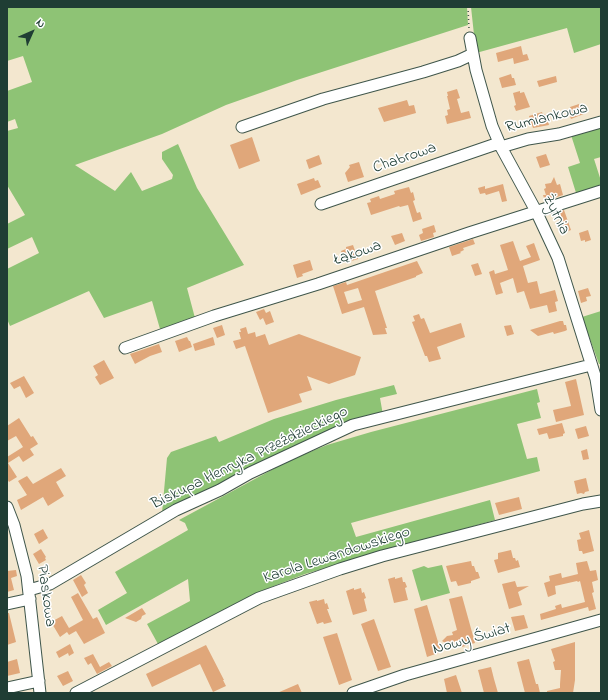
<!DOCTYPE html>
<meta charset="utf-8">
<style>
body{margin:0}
#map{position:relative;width:608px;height:700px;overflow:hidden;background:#f3e7cf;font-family:"Indie Flower",sans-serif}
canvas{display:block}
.frame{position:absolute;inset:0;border:8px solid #1f3d34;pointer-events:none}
.north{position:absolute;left:12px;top:12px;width:40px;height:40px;-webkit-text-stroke:3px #fff;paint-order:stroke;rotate:45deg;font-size:11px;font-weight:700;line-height:16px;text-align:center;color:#1f3d34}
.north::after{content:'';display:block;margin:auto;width:14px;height:18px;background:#1f3d34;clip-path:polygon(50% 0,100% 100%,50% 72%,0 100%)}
</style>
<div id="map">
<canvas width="608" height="700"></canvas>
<div class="frame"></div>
<div class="north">N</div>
</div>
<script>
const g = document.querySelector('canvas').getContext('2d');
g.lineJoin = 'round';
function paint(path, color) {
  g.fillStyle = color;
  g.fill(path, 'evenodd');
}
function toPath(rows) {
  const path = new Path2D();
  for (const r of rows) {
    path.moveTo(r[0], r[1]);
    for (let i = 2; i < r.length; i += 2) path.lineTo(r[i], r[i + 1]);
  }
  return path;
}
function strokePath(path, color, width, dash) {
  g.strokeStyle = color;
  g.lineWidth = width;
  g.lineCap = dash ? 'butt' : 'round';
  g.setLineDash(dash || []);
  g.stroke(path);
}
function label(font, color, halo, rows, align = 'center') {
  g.font = font + ' "Indie Flower",sans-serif';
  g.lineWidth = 3;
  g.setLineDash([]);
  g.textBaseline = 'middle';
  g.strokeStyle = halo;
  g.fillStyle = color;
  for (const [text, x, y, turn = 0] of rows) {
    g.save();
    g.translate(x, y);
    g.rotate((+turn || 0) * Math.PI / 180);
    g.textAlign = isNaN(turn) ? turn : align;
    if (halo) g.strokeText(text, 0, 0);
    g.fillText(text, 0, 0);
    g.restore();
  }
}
const green = toPath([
 [7,7,467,7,468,25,297,80,226,105,162,134,75,165,115,191,131,172,142,191,172,179,173,175,162,159,162,152,178,144,197,188,244,265,187,288,195,318,160,329,152,301,104,318,89,291,10,326,7,319,7,269,39,253,32,237,7,249,7,224,25,215,7,185,7,131,18,128,15,119,7,122,7,91,32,82,23,56,7,61],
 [471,7,601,7,601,44,574,53,567,28,476,53],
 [601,125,601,157,594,159,601,181,601,189,577,196,568,167,580,163,571,135],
 [601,311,601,364,599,364,582,317],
 [394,385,397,394,380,398,383,415,345,425,309,439,162,513,167,458,171,452,216,436,219,442,274,419,336,400],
 [537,389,540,402,537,403,541,418,517,424,527,459,537,457,540,471,351,523,356,537,490,500,495,520,305,574,256,593,158,644,147,624,190,601,188,579,106,625,98,610,127,593,115,572,188,530,185,523,179,520,290,460,327,445,371,432],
 [442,565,450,593,421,601,412,570,424,566,428,568]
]);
const building = toPath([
 [521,46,523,55,527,54,529,60,514,64,513,58,498,62,496,53],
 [511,74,512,78,514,78,516,85,502,88,499,78],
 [556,76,557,82,539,87,537,81],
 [457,89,460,98,457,99,461,113,469,111,471,118,447,124,445,116,448,115,447,110,450,109,447,96,448,96,447,92],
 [520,91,520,93,524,92,530,107,516,111,514,106,516,105,513,93],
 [407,100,409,106,414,105,416,113,384,122,378,108],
 [579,104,580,106,584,105,586,113,571,119,568,111,571,110,570,107],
 [542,112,543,115,546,114,549,125,533,128,529,116],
 [252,137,260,161,239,169,230,145],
 [546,154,550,165,540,168,536,157],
 [319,155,322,164,309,169,306,160],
 [359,162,364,177,348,182,345,173,350,167,349,165],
 [554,177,557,185,560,184,563,195,545,201,543,195,546,195,544,189,546,188,545,184,551,183],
 [314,178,315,181,318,180,321,187,301,195,297,184],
 [503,184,507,201,502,202,499,191,486,195,485,193,480,194,478,188,485,186,485,189],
 [409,187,411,193,413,192,415,200,413,201,417,213,420,212,422,219,413,222,408,205,400,207,399,206,371,215,367,203,371,202,370,199,379,196,380,199,395,194,394,191],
 [564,210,571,230,564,233,557,212],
 [434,225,436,232,433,233,434,237,421,241,419,235,423,233,422,229],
 [588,230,591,240,585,242,585,240,581,241,579,233],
 [402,233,405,241,395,245,391,236],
 [473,239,475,244,463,248,464,250,460,252,461,253,452,256,449,247],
 [513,241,520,261,531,257,526,246,534,243,540,260,523,266,528,283,537,281,540,294,555,290,558,301,555,302,557,311,549,313,547,305,530,309,524,291,517,293,513,278,500,283,503,293,496,295,489,272,494,270,495,274,508,270,500,245],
 [353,245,358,259,345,263,341,251,346,249,346,247],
 [310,260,313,270,302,274,303,276,297,278,293,265],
 [417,261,423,273,416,276,416,277,375,291,387,328,385,328,387,334,373,335,364,307,342,314,333,286,346,282,347,285],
 [358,288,362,300,348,304,344,292],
 [478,263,482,274,475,276,471,265],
 [588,288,591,296,586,297,587,301,581,303,578,291],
 [264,309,266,313,270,311,274,322,266,325,263,318,260,320,256,312],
 [419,314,421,319,424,318,430,333,461,323,465,337,437,347,441,359,429,362,427,356,425,356,412,322,415,321,413,316],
 [560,321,563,321,564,325,566,325,567,330,565,331,554,334,553,332,538,336,530,330],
 [222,325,225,335,217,338,213,328],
 [511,325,514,334,507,336,504,326],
 [246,327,248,334,255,332,256,337,265,334,269,345,299,334,361,357,355,375,329,384,307,376,312,390,299,394,302,402,268,413,245,346,236,349,233,341,241,339,239,332,241,332,240,329],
 [187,337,189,341,190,341,192,347,179,352,175,341],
 [213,337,215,345,195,351,193,344],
 [159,344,162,352,150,356,135,364,130,354],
 [104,360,114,378,100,385,95,377,98,375,93,366],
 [24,376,34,393,26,398,20,386,14,389,10,383],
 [576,379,584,415,556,422,553,410,571,406,565,382],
 [19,418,31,437,33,436,38,444,30,449,34,455,23,462,19,456,8,463,17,477,9,482,7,479,7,457,23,447,16,436,7,441,7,426],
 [562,423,565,433,563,434,563,436,549,439,547,433,539,435,537,429],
 [586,426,589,436,578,439,575,429],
 [587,449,589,459,583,460,581,451],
 [61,468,66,476,56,482,64,496,48,506,43,497,21,510,17,500,27,495,18,481,27,476,33,484],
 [586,478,589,491,585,492,584,494,581,493,577,494,574,481],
 [519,497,522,509,499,515,495,503],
 [43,529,48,538,39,544,34,534],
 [589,530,594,551,583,554,582,551,579,551,577,540,581,539,579,533],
 [41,549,46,557,45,558,46,560,39,564,33,554],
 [511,550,513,558,515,558,516,561,518,560,520,567,498,573,494,560,498,559,498,553],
 [471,561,472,566,474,566,476,572,478,572,480,578,471,581,471,583,458,586,456,581,451,582,446,566],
 [587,561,590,571,596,570,598,580,592,582,594,592,592,593,596,609,589,611,588,607,541,620,540,614,556,609,555,606,561,604,562,608,585,602,580,581,578,582,577,581,555,586,556,594,548,597,544,583,550,581,549,576,561,573,562,578,578,574,576,563],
 [16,570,17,576,11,578,14,590,7,592,7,571],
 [81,575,86,583,84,585,88,593,82,597,73,580],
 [395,577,395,579,402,577,403,582,405,582,407,587,405,588,408,600,394,603,388,579],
 [515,581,517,587,529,586,518,592,522,605,509,609,502,584],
 [354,588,354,590,361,588,362,593,364,592,366,598,364,599,367,611,353,615,346,591],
 [78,593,93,619,97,617,105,633,84,644,76,631,69,635,67,632,60,637,51,622,62,616,69,628,83,620,71,597],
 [462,596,475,643,462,647,460,640,447,644,442,641,447,636,453,635,452,632,457,630,449,599],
 [324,599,325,604,327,603,329,609,327,609,332,622,324,624,323,622,317,624,309,602,317,600,317,601],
 [427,605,441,652,427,657,414,609],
 [142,608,146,614,142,616,141,619,136,622,125,618],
 [7,613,9,613,16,642,7,645],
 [524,615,528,628,515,631,511,617],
 [374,619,391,667,378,671,361,624],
 [337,633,352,680,339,685,323,637],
 [575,642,575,680,573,693,547,693,547,691,560,688,560,684,561,670,555,670,553,662,555,661,551,649],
 [70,644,74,653,69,656,68,653,59,658,56,652],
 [206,645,224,680,223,680,226,686,213,692,200,664,152,687,146,674],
 [93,654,100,667,109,662,112,666,97,674,91,663,88,665,84,658],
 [17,659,20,673,7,676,7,662],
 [529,659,536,684,538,684,540,693,525,693,517,662],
 [491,667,494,679,498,693,484,693,478,670],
 [68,671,73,681,63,686,57,676],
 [456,675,462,693,447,693,444,679],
 [298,684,302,693,277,693]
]);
const path = toPath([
 [468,7,469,29]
]);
const minor = toPath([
 [470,38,476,70,492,126,501,147,536,211,558,258,596,379,601,410],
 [242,127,323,99,423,72,458,61,473,54],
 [501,147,528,139,559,134,601,122],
 [321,204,499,143],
 [125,348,214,316,318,284,469,233,601,191],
 [7,507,14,525,27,576,40,693],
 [29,590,50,584,176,510,220,490,250,473,353,425,591,365],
 [7,604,30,599],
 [7,688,39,681],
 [76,693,259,598,284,589,340,569,382,556,583,504,601,501],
 [353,693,405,675,601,620]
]);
const streetNames = [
 ["Rumiankowa",547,119,-14],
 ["Chabrowa",405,159,-19],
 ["Żytnia",555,215,64],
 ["Łąkowa",358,254,-19],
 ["Biskupa Henryka Przeździeckiego",250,459,-26],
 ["Karola Lewandowskiego",337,556,-18],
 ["Piaskowa",45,596,82],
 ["Nowy Świat",472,640,-16]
];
paint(green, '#8ec375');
paint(building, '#e0a77a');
strokePath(minor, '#3f564b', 13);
strokePath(path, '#3f564b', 1.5, [1, 3]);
strokePath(minor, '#fff', 11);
label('16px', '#1f3d34', '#fff', streetNames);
</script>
